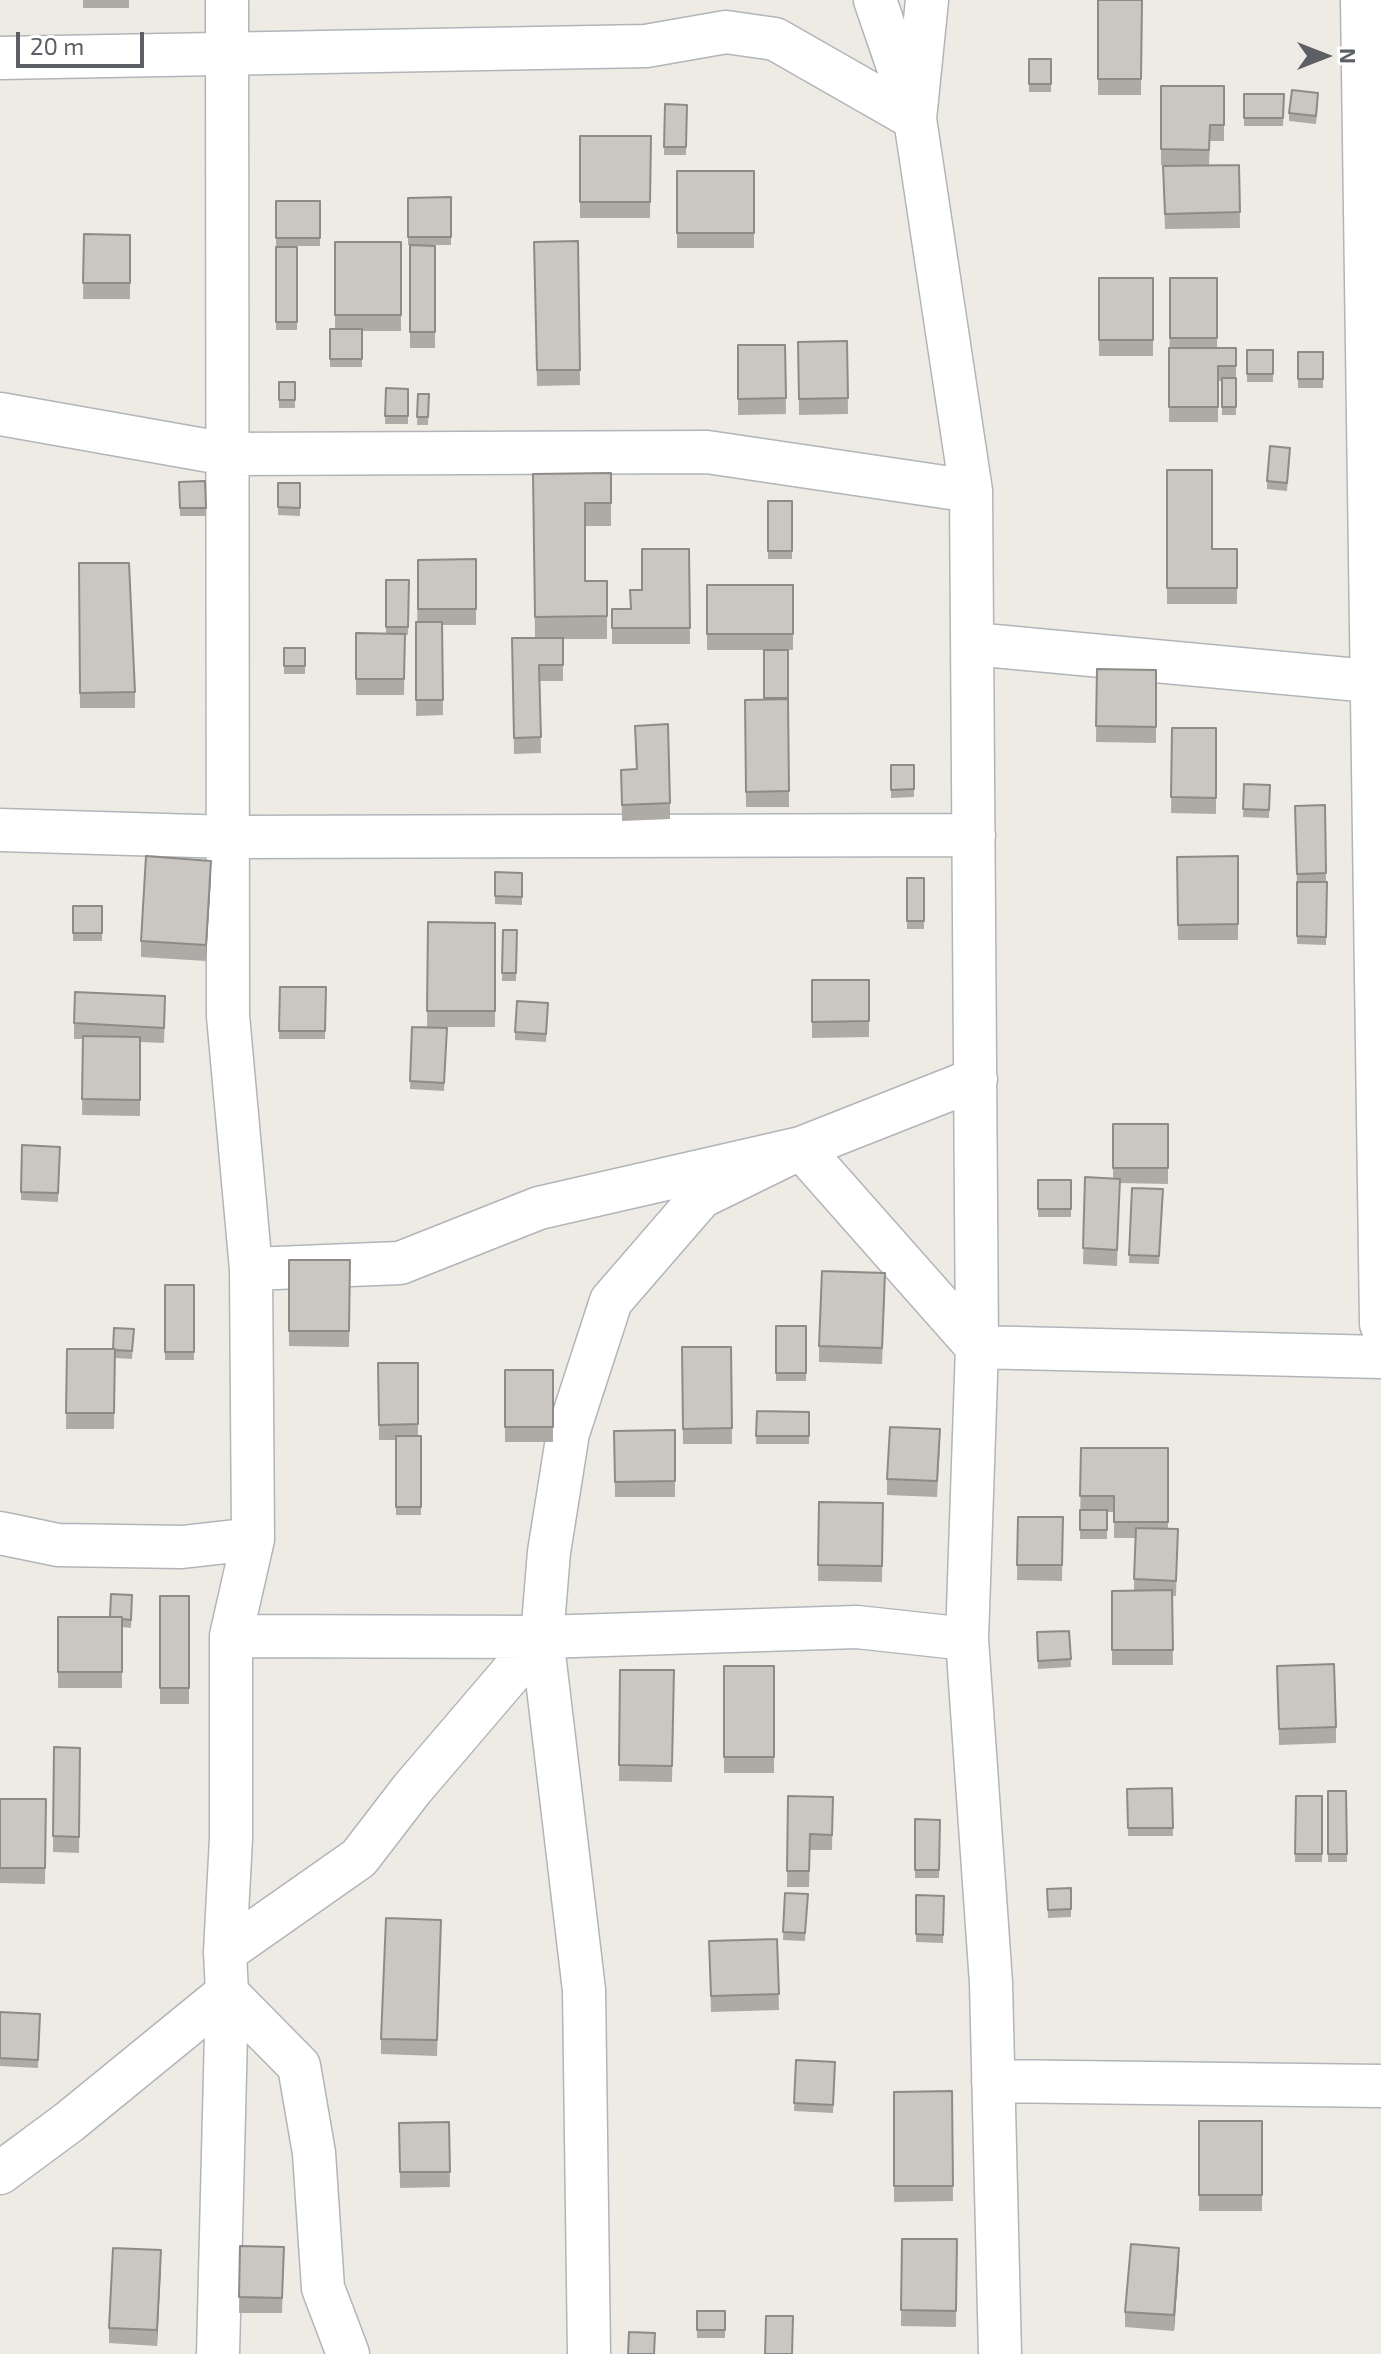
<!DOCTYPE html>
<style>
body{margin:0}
#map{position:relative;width:1381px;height:2354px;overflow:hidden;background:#eeebe4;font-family:"Exo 2",sans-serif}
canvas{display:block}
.north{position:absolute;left:1285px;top:16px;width:80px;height:80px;-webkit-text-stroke:6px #fff;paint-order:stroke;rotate:90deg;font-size:22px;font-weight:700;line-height:32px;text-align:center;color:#5c6064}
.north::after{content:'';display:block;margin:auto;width:28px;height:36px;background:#5c6064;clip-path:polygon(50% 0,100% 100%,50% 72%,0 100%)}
.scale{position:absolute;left:16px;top:32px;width:128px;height:36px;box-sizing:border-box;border:4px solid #5c6064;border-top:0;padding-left:10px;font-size:24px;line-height:28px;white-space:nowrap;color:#5c6064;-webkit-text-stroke:6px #fff;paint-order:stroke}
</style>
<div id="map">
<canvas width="1381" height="2354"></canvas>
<div class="north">N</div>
<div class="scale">20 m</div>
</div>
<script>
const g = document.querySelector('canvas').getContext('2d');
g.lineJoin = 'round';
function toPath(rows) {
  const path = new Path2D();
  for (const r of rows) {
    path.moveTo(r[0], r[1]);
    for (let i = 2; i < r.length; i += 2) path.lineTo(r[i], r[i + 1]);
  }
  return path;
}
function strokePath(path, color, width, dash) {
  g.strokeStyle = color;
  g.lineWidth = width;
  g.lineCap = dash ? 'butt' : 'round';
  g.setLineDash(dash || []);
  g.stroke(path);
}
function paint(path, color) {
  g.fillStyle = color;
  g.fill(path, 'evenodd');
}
const minor = toPath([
 [875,0,910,102],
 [927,0,915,119,971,491,977,1347,967,1639,991,1983,1000,2354],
 [1362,0,1381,1324],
 [0,58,646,46,726,32,775,39,915,119],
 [0,414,227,454,707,452,971,491],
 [973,644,1381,682],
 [0,830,230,837,974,835],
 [251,1269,400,1263,539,1208,801,1148,976,1079],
 [0,1533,58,1545,182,1547,253,1539],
 [231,1636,542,1637,857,1627,967,1639],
 [225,1952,359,1858,412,1789,542,1637],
 [993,2081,1381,2086],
 [0,2173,69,2122,227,1993,299,2066,314,2153,323,2288,348,2354],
 [218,2354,227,1993,225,1952,231,1838,231,1636,253,1539,251,1269,228,1016,227,0],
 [589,2354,584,1990,542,1637,549,1552,568,1433,611,1301,701,1197,801,1148,977,1347,1381,1357]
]);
const wall = toPath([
 [83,0,129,0,129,8,83,8],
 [1098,0,1142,0,1141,95,1098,95],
 [1029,59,1051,59,1051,92,1029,92],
 [1161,86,1224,86,1224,141,1210,141,1209,165,1161,165],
 [1244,94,1284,94,1283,126,1244,126],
 [1318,101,1316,124,1289,121,1289,113],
 [665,104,687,105,686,155,664,155],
 [580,136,651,136,650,218,580,218],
 [1239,165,1240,228,1165,229,1163,166],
 [677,171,754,171,754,248,677,248],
 [451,197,451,245,418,245,435,246,435,348,410,348,410,245,408,245,408,198],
 [276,201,320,201,320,246,276,246],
 [84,234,130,235,130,299,83,299],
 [578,241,580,385,537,386,534,242],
 [335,242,401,242,401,331,362,331,362,367,330,367,330,329,335,329],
 [276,247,297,247,297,330,276,330],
 [1099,278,1153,278,1153,356,1099,356],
 [1170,278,1217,278,1217,348,1236,348,1236,415,1222,415,1222,381,1218,381,1218,422,1169,422],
 [847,341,848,414,799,415,798,342],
 [738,345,785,345,786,414,738,415],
 [1247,350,1273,350,1273,382,1247,382],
 [1298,352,1323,352,1323,388,1298,388],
 [279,382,295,382,295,408,279,408],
 [386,388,408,389,408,424,385,424],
 [418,394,429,394,428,425,417,425],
 [1290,456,1287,491,1267,489,1267,481],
 [1167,470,1212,549,1237,549,1237,604,1167,604],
 [611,473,611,526,585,526,585,581,607,581,607,639,563,639,563,681,540,681,541,753,514,754,512,638,535,638,533,474],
 [205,481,206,516,180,516,179,482],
 [278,483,300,483,300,516,278,515],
 [768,501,792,501,792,559,768,559],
 [689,549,690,644,612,644,612,609,630,609,642,590],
 [476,559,476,625,442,625,443,715,416,716,418,560],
 [79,563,135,692,135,708,80,708],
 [386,580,409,580,408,635,405,635,404,695,356,695,356,633,386,633],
 [707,585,793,585,793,650,788,650,789,807,746,807,745,700,764,699,764,650,707,650],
 [284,648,305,648,305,674,284,674],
 [1097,669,1156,670,1156,743,1096,742],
 [635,726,670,803,670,819,622,821,621,770,636,769],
 [1172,728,1216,728,1216,814,1171,813],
 [891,765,914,765,914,797,891,798],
 [1244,784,1270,785,1269,818,1243,817],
 [1325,805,1326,881,1297,882,1295,806],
 [1238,856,1238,940,1178,940,1177,857],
 [495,872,522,873,522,905,495,904],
 [211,876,206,961,141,957,141,941],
 [907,878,924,878,924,929,907,929],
 [1297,882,1327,882,1326,945,1297,944],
 [73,906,102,906,102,941,73,941],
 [428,922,495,923,495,1027,427,1027],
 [503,930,517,930,516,981,502,981],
 [812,980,869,980,869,1037,812,1038],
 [280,987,326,987,325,1039,279,1039],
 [548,1011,546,1042,515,1040,515,1032],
 [165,1012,164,1043,140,1042,140,1116,82,1115,83,1039,74,1039,74,1023],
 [412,1027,447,1028,444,1091,410,1089],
 [1113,1124,1168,1124,1168,1184,1120,1183,1117,1266,1083,1264,1085,1177,1113,1179],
 [22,1145,60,1147,58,1202,21,1200],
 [1038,1180,1071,1180,1071,1217,1038,1217],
 [1132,1188,1163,1189,1159,1264,1129,1263],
 [289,1260,350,1260,349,1347,289,1346],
 [165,1285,194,1285,194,1360,165,1360],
 [885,1289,882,1364,819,1362,819,1346],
 [776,1326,806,1326,806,1381,776,1381],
 [134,1329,132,1359,115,1358,114,1429,66,1429,67,1349,113,1349],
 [682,1347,731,1347,732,1444,683,1444],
 [378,1363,418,1363,418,1436,421,1436,421,1515,396,1515,396,1440,379,1440],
 [505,1370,553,1370,553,1442,505,1442],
 [757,1411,809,1412,809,1444,756,1444],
 [675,1430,675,1497,615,1497,614,1431],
 [940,1445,937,1497,887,1495,887,1479],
 [1081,1448,1168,1448,1168,1529,1178,1529,1176,1596,1172,1596,1173,1665,1112,1665,1112,1591,1134,1591,1135,1538,1114,1538,1114,1512,1107,1512,1107,1539,1080,1539],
 [819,1502,883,1503,882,1582,818,1581],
 [1018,1517,1063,1517,1062,1581,1017,1580],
 [132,1595,131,1628,122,1627,122,1688,58,1688,58,1617,110,1617],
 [160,1596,189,1596,189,1704,160,1704],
 [1069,1631,1071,1667,1038,1669,1037,1632],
 [724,1666,774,1666,774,1773,724,1773],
 [1277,1666,1336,1727,1336,1743,1279,1745],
 [620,1670,674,1670,672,1782,619,1781],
 [54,1747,80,1748,79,1853,53,1852],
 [1172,1788,1173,1836,1128,1836,1127,1789],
 [1328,1791,1346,1791,1347,1862,1328,1862],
 [788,1796,833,1797,832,1850,810,1850,809,1887,787,1887],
 [1296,1796,1322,1796,1322,1862,1295,1862],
 [0,1799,46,1799,45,1884,0,1883],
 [915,1819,940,1820,939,1878,915,1878],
 [1071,1888,1071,1917,1048,1918,1047,1889],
 [785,1893,808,1894,805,1941,783,1940],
 [916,1895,944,1896,943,1943,916,1942],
 [441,1935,437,2056,381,2054,381,2039],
 [777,1939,779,2010,711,2012,709,1941],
 [0,2012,40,2014,38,2068,0,2066],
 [796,2060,835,2062,833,2113,794,2111],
 [952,2091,953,2201,894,2202,894,2092],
 [1199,2121,1262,2121,1262,2211,1199,2211],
 [449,2122,450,2187,400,2188,399,2123],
 [902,2239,957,2239,956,2327,901,2326],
 [240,2246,284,2247,282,2313,239,2313],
 [1179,2263,1174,2331,1125,2327,1125,2312],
 [161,2265,157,2346,109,2343,109,2328],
 [697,2311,725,2311,725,2338,697,2338]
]);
const shadedWall = toPath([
 [211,861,211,876,206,961,206,945],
 [1179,2248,1179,2263,1174,2331,1174,2315],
 [161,2250,161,2265,157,2346,157,2330]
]);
const building = toPath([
 [1098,0,1142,0,1141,79,1098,79,1098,0],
 [1029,59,1051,59,1051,84,1029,84,1029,59],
 [1161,86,1224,86,1224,125,1210,125,1209,150,1161,149,1161,86],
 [1292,90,1318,93,1316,116,1289,113,1292,90],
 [1244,94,1284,94,1283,118,1244,118,1244,94],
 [665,104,687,105,686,147,664,147,665,104],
 [580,136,651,136,650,202,580,202,580,136],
 [1239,165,1240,212,1165,214,1163,166,1239,165],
 [677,171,754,171,754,233,677,233,677,171],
 [451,197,451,237,408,237,408,198,451,197],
 [276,201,320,201,320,238,276,238,276,201],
 [84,234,130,235,130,283,83,283,84,234],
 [578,241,580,370,537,370,534,242,578,241],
 [335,242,401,242,401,315,335,315,335,242],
 [410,245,435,246,435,332,410,332,410,245],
 [276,247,297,247,297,322,276,322,276,247],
 [1099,278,1153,278,1153,340,1099,340,1099,278],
 [1170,278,1217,278,1217,338,1170,338,1170,278],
 [330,329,362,329,362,359,330,359,330,329],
 [847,341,848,398,799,399,798,342,847,341],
 [738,345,785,345,786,398,738,399,738,345],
 [1169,348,1236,348,1236,366,1218,366,1218,407,1169,407,1169,348],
 [1247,350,1273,350,1273,374,1247,374,1247,350],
 [1298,352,1323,352,1323,379,1298,379,1298,352],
 [1222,378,1236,378,1236,407,1222,407,1222,378],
 [279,382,295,382,295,400,279,400,279,382],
 [386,388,408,389,408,416,385,416,386,388],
 [418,394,429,394,428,417,417,417,418,394],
 [1270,446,1290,448,1287,483,1267,481,1270,446],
 [1167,470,1212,470,1212,549,1237,549,1237,588,1167,588,1167,470],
 [611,473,611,503,585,503,585,581,607,581,607,616,535,617,533,474,611,473],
 [205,481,206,508,180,508,179,482,205,481],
 [278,483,300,483,300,508,278,507,278,483],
 [768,501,792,501,792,551,768,551,768,501],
 [642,549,689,549,690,628,612,628,612,609,631,609,630,590,642,590,642,549],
 [476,559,476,609,418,609,418,560,476,559],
 [79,563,129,563,135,692,80,693,79,563],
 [386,580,409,580,408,627,386,627,386,580],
 [707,585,793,585,793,634,707,634,707,585],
 [416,622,442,622,443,700,416,700,416,622],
 [356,633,405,634,404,679,356,679,356,633],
 [512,638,563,638,563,665,539,665,541,737,514,738,512,638],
 [284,648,305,648,305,666,284,666,284,648],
 [764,650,788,650,788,698,764,698,764,650],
 [1097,669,1156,670,1156,727,1096,726,1097,669],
 [788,699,789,791,746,792,745,700,788,699],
 [668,724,670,803,622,805,621,770,637,769,635,726,668,724],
 [1172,728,1216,728,1216,798,1171,797,1172,728],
 [891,765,914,765,914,789,891,790,891,765],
 [1244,784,1270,785,1269,810,1243,809,1244,784],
 [1325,805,1326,873,1297,874,1295,806,1325,805],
 [146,856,211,861,206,945,141,941,146,856],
 [1238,856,1238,924,1178,925,1177,857,1238,856],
 [495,872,522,873,522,897,495,896,495,872],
 [907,878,924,878,924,921,907,921,907,878],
 [1297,882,1327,882,1326,937,1297,936,1297,882],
 [73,906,102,906,102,933,73,933,73,906],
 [428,922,495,923,495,1011,427,1011,428,922],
 [503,930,517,930,516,973,502,973,503,930],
 [812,980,869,980,869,1021,812,1022,812,980],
 [280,987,326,987,325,1031,279,1031,280,987],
 [75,992,165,996,164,1028,74,1023,75,992],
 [517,1001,548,1003,546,1034,515,1032,517,1001],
 [412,1027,447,1028,444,1083,410,1081,412,1027],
 [83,1036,140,1037,140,1100,82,1099,83,1036],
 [1113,1124,1168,1124,1168,1168,1113,1168,1113,1124],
 [22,1145,60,1147,58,1193,21,1192,22,1145],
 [1085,1177,1120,1179,1117,1250,1083,1248,1085,1177],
 [1038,1180,1071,1180,1071,1209,1038,1209,1038,1180],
 [1132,1188,1163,1189,1159,1256,1129,1255,1132,1188],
 [289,1260,350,1260,349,1331,289,1331,289,1260],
 [822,1271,885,1273,882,1348,819,1346,822,1271],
 [165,1285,194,1285,194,1352,165,1352,165,1285],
 [776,1326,806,1326,806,1373,776,1373,776,1326],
 [114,1328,134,1329,132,1351,115,1350,115,1349,113,1349,114,1328],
 [682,1347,731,1347,732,1428,683,1429,682,1347],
 [67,1349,115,1349,114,1413,66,1413,67,1349],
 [378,1363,418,1363,418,1424,379,1425,378,1363],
 [505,1370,553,1370,553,1427,505,1427,505,1370],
 [757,1411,809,1412,809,1436,756,1436,757,1411],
 [890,1427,940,1429,937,1481,887,1479,890,1427],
 [675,1430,675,1481,615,1482,614,1431,675,1430],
 [396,1436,421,1436,421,1507,396,1507,396,1436],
 [1081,1448,1168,1448,1168,1522,1114,1522,1114,1496,1080,1496,1081,1448],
 [819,1502,883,1503,882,1566,818,1565,819,1502],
 [1080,1510,1107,1510,1107,1530,1080,1530,1080,1510],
 [1018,1517,1063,1517,1062,1565,1017,1565,1018,1517],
 [1136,1528,1178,1529,1176,1581,1134,1579,1136,1528],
 [1172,1590,1173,1650,1112,1650,1112,1591,1172,1590],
 [111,1594,132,1595,131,1620,122,1619,122,1617,110,1617,111,1594],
 [160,1596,189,1596,189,1688,160,1688,160,1596],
 [58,1617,122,1617,122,1672,58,1672,58,1617],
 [1069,1631,1071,1659,1038,1661,1037,1632,1069,1631],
 [1334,1664,1336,1727,1279,1729,1277,1666,1334,1664],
 [724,1666,774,1666,774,1757,724,1757,724,1666],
 [620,1670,674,1670,672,1766,619,1765,620,1670],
 [54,1747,80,1748,79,1837,53,1836,54,1747],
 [1172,1788,1173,1828,1128,1828,1127,1789,1172,1788],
 [1328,1791,1346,1791,1347,1854,1328,1854,1328,1791],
 [788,1796,833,1797,832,1835,810,1834,809,1871,787,1871,788,1796],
 [1296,1796,1322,1796,1322,1854,1295,1854,1296,1796],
 [0,1799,46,1799,45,1868,0,1868,0,1799],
 [915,1819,940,1820,939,1870,915,1870,915,1819],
 [1071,1888,1071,1909,1048,1910,1047,1889,1071,1888],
 [785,1893,808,1894,805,1933,783,1932,785,1893],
 [916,1895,944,1896,943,1935,916,1934,916,1895],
 [386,1918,441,1920,437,2040,381,2039,386,1918],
 [777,1939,779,1994,711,1996,709,1941,777,1939],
 [0,2012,40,2014,38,2060,0,2058,0,2012],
 [796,2060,835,2062,833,2105,794,2103,796,2060],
 [952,2091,953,2186,894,2186,894,2092,952,2091],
 [1199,2121,1262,2121,1262,2195,1199,2195,1199,2121],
 [449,2122,450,2172,400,2172,399,2123,449,2122],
 [902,2239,957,2239,956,2311,901,2310,902,2239],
 [1131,2244,1179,2248,1174,2315,1125,2312,1131,2244],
 [240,2246,284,2247,282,2298,239,2297,240,2246],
 [113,2248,161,2250,157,2330,109,2328,113,2248],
 [697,2311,725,2311,725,2330,697,2330,697,2311],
 [766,2316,793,2316,792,2354,765,2354,766,2316],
 [629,2332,655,2333,654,2354,628,2354,629,2332]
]);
strokePath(minor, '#b1b5b9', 45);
strokePath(minor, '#fff', 42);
paint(wall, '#aeaaa6');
paint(shadedWall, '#8d8b87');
paint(building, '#cac6c1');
strokePath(building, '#8d8b87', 2);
</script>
